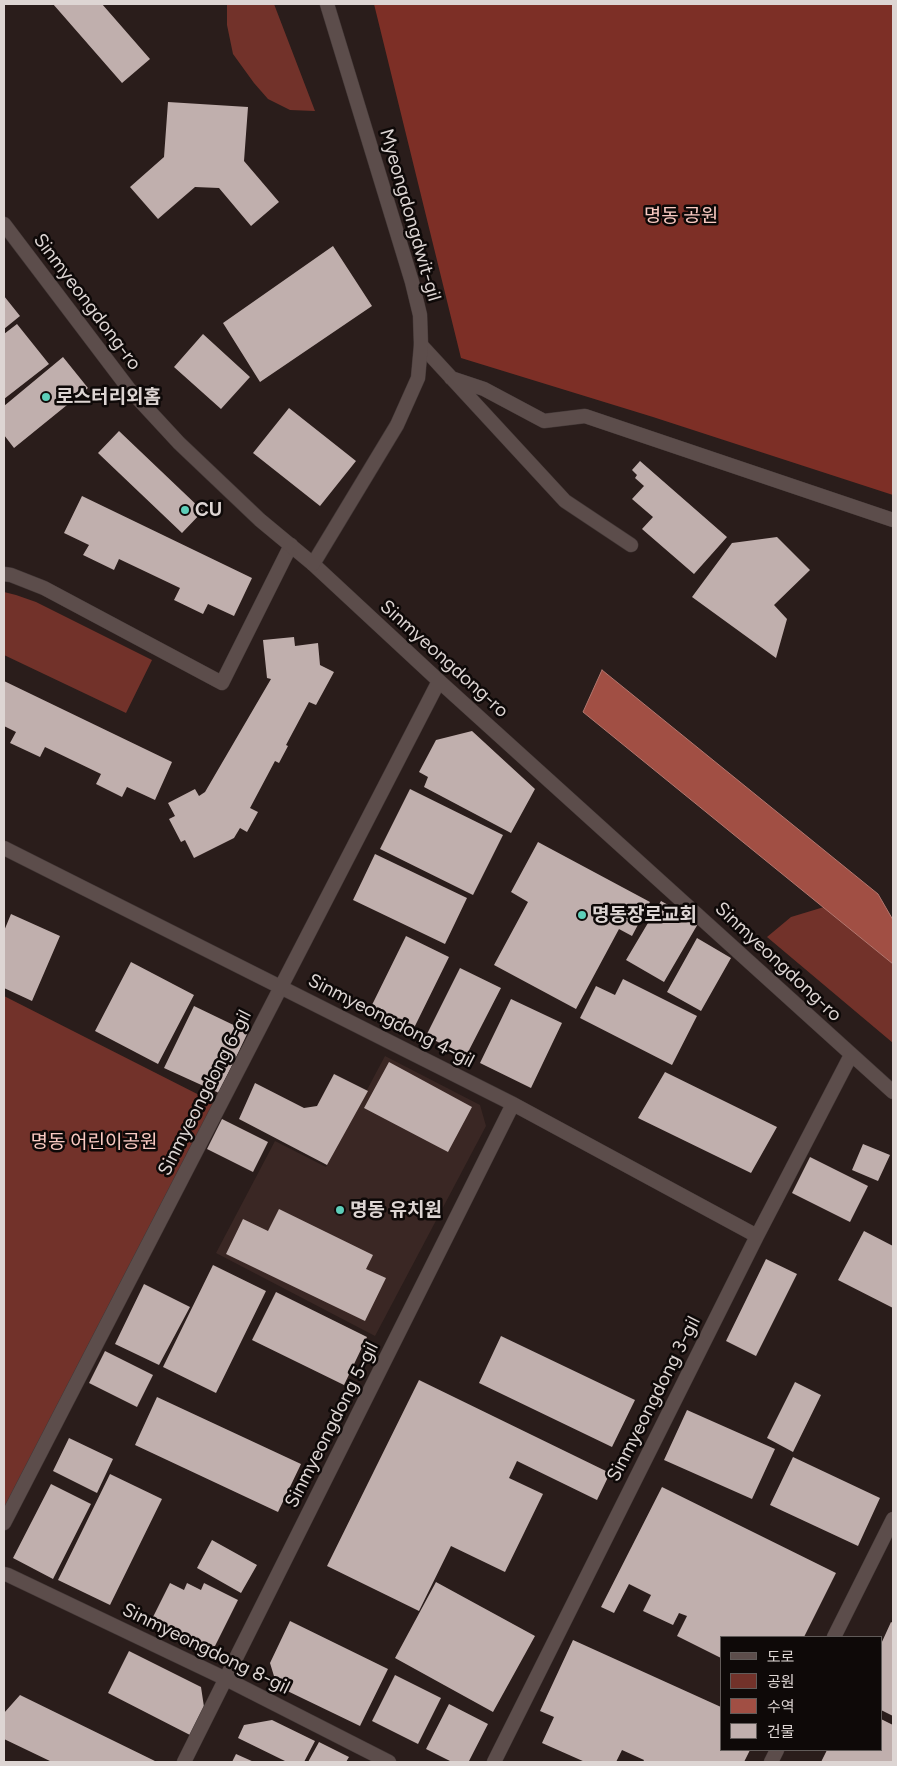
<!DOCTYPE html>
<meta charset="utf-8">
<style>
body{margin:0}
#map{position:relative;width:897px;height:1766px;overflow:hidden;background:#2a1d1b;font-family:Figtree,"Noto Sans KR",sans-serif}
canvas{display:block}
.frame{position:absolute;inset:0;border:5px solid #ddd5d3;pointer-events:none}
.legend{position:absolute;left:720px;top:1636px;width:162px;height:115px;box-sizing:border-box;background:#0e0908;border:1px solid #615b59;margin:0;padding:6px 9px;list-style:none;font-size:15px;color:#ddd5d3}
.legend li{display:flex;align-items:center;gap:10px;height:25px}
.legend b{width:25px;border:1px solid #615b59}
</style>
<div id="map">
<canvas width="897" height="1766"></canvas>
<div class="frame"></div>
<ul class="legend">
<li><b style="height:6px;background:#5c4d4b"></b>도로</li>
<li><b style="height:14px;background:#72322a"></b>공원</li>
<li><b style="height:14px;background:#a14f44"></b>수역</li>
<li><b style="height:14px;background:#c0afad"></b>건물</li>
</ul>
</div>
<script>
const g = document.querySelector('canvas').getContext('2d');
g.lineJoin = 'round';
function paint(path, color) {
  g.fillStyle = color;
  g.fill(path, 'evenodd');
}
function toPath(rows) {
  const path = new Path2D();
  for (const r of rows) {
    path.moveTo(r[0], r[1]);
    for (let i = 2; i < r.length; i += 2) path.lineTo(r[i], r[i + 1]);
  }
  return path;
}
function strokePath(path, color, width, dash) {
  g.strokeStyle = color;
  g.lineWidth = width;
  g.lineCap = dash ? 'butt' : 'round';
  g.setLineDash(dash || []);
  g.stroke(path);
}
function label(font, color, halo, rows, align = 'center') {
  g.font = font + ' Figtree,"Noto Sans KR",sans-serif';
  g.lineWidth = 5;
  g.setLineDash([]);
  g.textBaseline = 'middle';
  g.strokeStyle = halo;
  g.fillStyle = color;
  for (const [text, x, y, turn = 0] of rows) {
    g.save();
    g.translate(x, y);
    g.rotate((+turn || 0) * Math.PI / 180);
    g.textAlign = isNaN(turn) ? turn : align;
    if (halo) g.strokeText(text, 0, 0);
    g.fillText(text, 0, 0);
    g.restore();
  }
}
const built = toPath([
 [385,1056,480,1105,486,1126,375,1336,216,1253,275,1141,326,1167]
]);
const green = toPath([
 [227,4,274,4,315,111,290,110,268,99,254,83,233,54,227,25],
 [4,592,16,595,36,602,152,660,126,713,4,655],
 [824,907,893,964,893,1043,767,937,791,917],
 [4,996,215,1103,4,1510]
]);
const forest = toPath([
 [374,4,893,4,893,495,653,417,461,358]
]);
const water = toPath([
 [602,670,878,894,893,920,893,964,583,712,602,670]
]);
const building = toPath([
 [53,4,102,4,150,59,122,83],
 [168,102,248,107,244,161,279,202,251,226,219,188,195,187,158,219,130,187,164,157],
 [333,246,372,306,260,382,223,323],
 [4,296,20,316,4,329],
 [17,324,49,364,4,399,4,334],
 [203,334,250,377,221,409,174,367],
 [63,357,88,388,14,448,4,435,4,406],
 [289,408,356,461,320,506,253,453],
 [119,431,203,511,182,533,98,453],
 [640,461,727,537,694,574,642,529,653,517,632,499,644,486,635,478,637,475,632,470],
 [82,496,252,578,234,616,208,604,203,614,174,600,180,588,119,559,114,570,83,555,89,545,64,533],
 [777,537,810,570,774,605,787,619,776,658,692,597,732,543],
 [294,637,295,646,318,643,320,665,334,672,316,705,309,702,286,745,288,746,279,763,275,761,250,808,258,812,247,832,240,828,234,838,194,858,185,840,181,842,169,819,175,816,168,803,195,789,199,796,205,792,271,679,267,678,263,640],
 [4,681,172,762,155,800,127,787,122,797,96,784,101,774,45,747,40,757,10,743,16,732,4,726],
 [472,731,535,789,511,833,424,787,428,777,419,772,436,740],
 [410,789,503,835,473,895,380,849],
 [538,842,650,902,632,936,619,929,576,1009,494,965,528,902,511,892],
 [375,854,467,898,445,944,353,900],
 [661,901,699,922,664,982,626,960],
 [11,914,60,936,32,1001,4,988,4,931],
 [406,936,449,957,413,1030,370,1009],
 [697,938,731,958,701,1011,667,992],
 [131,962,194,995,158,1064,95,1031],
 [460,968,501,988,466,1056,426,1036],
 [623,979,697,1016,672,1065,580,1018,596,986,615,995],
 [511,999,562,1023,531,1088,480,1063],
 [194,1006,248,1032,219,1093,164,1068],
 [389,1062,472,1107,448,1152,364,1108],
 [665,1072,777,1127,751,1173,638,1118],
 [334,1074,368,1091,327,1165,239,1119,255,1083,304,1108,317,1106],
 [222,1119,268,1142,253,1172,207,1149],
 [863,1144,890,1155,878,1181,852,1170],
 [810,1157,868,1186,850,1222,792,1193],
 [279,1209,373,1255,366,1269,386,1278,365,1321,226,1254,243,1219,268,1231],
 [864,1231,893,1246,893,1308,838,1280],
 [766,1259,797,1274,756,1356,726,1341],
 [213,1265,266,1291,216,1393,163,1367],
 [144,1284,190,1307,159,1365,115,1344],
 [276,1292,367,1337,344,1385,252,1340],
 [501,1336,635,1400,612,1447,479,1383],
 [105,1351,153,1375,137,1407,89,1383],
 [419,1380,610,1473,597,1500,517,1461,509,1478,543,1494,505,1572,451,1546,419,1611,327,1566],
 [795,1382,821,1395,793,1452,767,1438],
 [157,1397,301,1464,278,1512,135,1445],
 [687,1410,775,1449,752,1499,664,1460],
 [69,1438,113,1459,97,1493,53,1471],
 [793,1457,880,1498,858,1546,770,1505],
 [110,1474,162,1499,110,1605,58,1580],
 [51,1484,91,1504,53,1579,13,1558],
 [662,1487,836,1573,804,1637,721,1637,721,1658,677,1636,687,1616,679,1613,673,1625,643,1611,651,1595,629,1584,614,1613,601,1607],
 [212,1540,257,1565,241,1593,197,1568],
 [436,1582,535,1636,493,1712,395,1658],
 [170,1583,184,1590,187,1583,201,1590,204,1583,238,1600,215,1646,199,1650,149,1625],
 [290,1621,388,1669,360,1726,277,1686,270,1663],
 [891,1622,893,1623,893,1716,881,1710,881,1644],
 [573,1640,721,1707,721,1750,750,1750,744,1762,643,1762,644,1760,622,1750,616,1762,585,1762,542,1743,554,1717,540,1711],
 [129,1651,201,1687,204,1707,190,1735,108,1693],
 [395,1675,441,1698,418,1744,372,1721],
 [20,1695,157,1762,52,1762,4,1739,4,1713],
 [449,1704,488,1724,469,1761,452,1762,426,1749],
 [881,1719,893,1725,893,1762,821,1762,827,1750,881,1750],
 [272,1720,315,1741,304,1762,287,1762,238,1738,244,1725],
 [319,1742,349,1757,346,1762,308,1762],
 [236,1754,254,1762,232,1762]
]);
const service = toPath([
 [421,345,565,501,631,545],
 [451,378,484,389,544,421,585,416,893,520],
 [4,574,11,575,44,588,222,683,291,545]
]);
const minor = toPath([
 [313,564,439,681,893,1092],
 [4,848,513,1104,757,1236],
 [4,1523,439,681],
 [4,1574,8,1575,226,1679,389,1762],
 [834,1637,893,1519],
 [184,1762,513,1104],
 [494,1762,757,1236,851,1055],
 [771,1762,777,1750]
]);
const tertiary = toPath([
 [4,224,129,389,179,443,260,520,313,564,397,425,418,378,421,345,420,315,412,282,327,4]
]);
const markers = [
 [46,397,5,"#5dceb9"],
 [185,510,5,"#5dceb9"],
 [582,915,5,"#5dceb9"],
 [340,1210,5,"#5dceb9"]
];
const streetNames = [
 ["Myeongdongdwit-gil",410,215,74],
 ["Sinmyeongdong-ro",87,302,53],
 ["Sinmyeongdong-ro",444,659,42],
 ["Sinmyeongdong-ro",778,962,43],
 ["Sinmyeongdong 4-gil",391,1021,27],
 ["Sinmyeongdong 6-gil",205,1093,-63],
 ["Sinmyeongdong 3-gil",654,1399,-63],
 ["Sinmyeongdong 5-gil",332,1425,-63],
 ["Sinmyeongdong 8-gil",206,1649,26]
];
const parkNames = [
 ["명동 공원",681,216],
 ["명동 어린이공원",94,1142]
];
const poiNames = [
 ["로스터리외홈",56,397],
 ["CU",195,510],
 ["명동장로교회",592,915],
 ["명동 유치원",350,1210]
];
paint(built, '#3a2724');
paint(green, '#72322a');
paint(forest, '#7d2f26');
paint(water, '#a14f44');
strokePath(water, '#b3776f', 1);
paint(building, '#c0afad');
strokePath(service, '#433837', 15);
strokePath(minor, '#433837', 15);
strokePath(tertiary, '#433837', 15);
strokePath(service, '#5c4d4b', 14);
strokePath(minor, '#5c4d4b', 14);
strokePath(tertiary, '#5c4d4b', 14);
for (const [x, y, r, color] of markers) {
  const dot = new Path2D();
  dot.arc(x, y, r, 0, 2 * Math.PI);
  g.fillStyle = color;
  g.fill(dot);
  strokePath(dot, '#0e0908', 2);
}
label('19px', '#ddd5d3', '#0e0908', streetNames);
label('19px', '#facac2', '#0e0908', parkNames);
label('bold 19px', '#ddd5d3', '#0e0908', poiNames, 'left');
</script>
